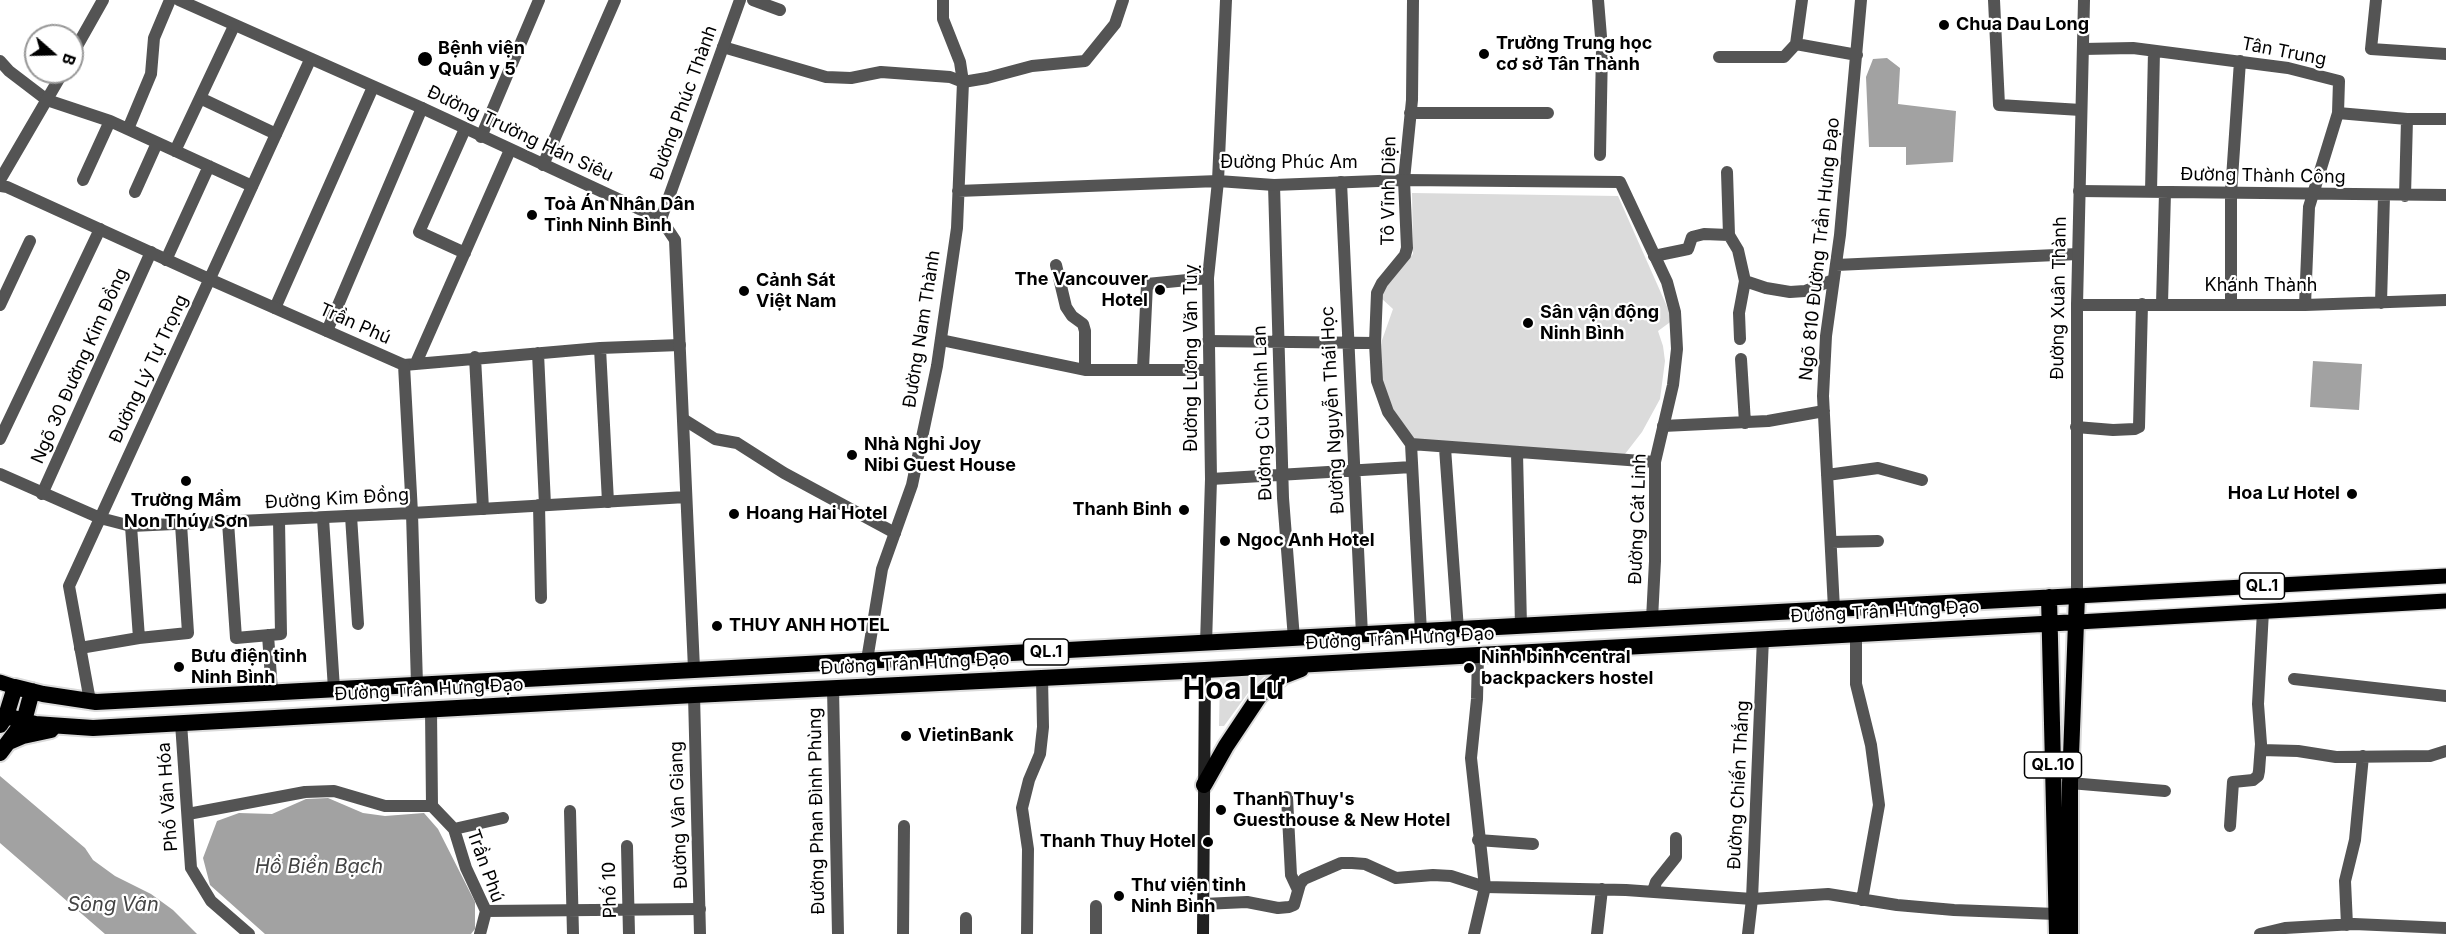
<!DOCTYPE html>
<meta charset="utf-8">
<style>
body{margin:0}
#map{position:relative;width:2446px;height:934px;overflow:hidden;background:#fff;font-family:Inter,sans-serif}
canvas{display:block}
.north{position:absolute;left:24px;top:24px;width:60px;height:60px;box-sizing:border-box;background:#fff;border:2px solid #999;border-radius:50%;rotate:110deg;font-size:16px;font-weight:700;line-height:24px;text-align:center;color:#000}
.north::after{content:'';display:block;margin:auto;width:21px;height:27px;background:#000;clip-path:polygon(50% 0,100% 100%,50% 72%,0 100%)}
</style>
<div id="map">
<canvas width="2446" height="934"></canvas>
<div class="north">B</div>
</div>
<script>
const g = document.querySelector('canvas').getContext('2d');
g.lineJoin = 'round';
function paint(path, color) {
  g.fillStyle = color;
  g.fill(path, 'evenodd');
}
function toPath(rows) {
  const path = new Path2D();
  for (const r of rows) {
    path.moveTo(r[0], r[1]);
    for (let i = 2; i < r.length; i += 2) path.lineTo(r[i], r[i + 1]);
  }
  return path;
}
function strokePath(path, color, width, dash) {
  g.strokeStyle = color;
  g.lineWidth = width;
  g.lineCap = dash ? 'butt' : 'round';
  g.setLineDash(dash || []);
  g.stroke(path);
}
function label(font, color, halo, rows, align = 'center') {
  g.font = font + ' Inter,sans-serif';
  g.lineWidth = 4.5;
  g.setLineDash([]);
  g.textBaseline = 'middle';
  g.strokeStyle = halo;
  g.fillStyle = color;
  for (const [text, x, y, turn = 0] of rows) {
    g.save();
    g.translate(x, y);
    g.rotate((+turn || 0) * Math.PI / 180);
    g.textAlign = isNaN(turn) ? turn : align;
    if (halo) g.strokeText(text, 0, 0);
    g.fillText(text, 0, 0);
    g.restore();
  }
}
const green = toPath([
 [1412,193,1618,196,1673,320,1658,331,1663,346,1665,361,1660,399,1642,432,1625,454,1411,441,1391,409,1381,378,1381,343,1393,309,1381,298,1384,286,1413,254],
 [1266,675,1248,693,1224,726,1219,726,1220,677]
]);
const water = toPath([
 [1887,58,1900,68,1898,104,1956,111,1953,162,1906,165,1906,147,1869,147,1866,77,1873,59],
 [2313,361,2362,364,2359,410,2310,407],
 [0,776,85,848,93,860,115,876,151,894,173,910,197,934,105,934,0,843],
 [328,798,363,813,385,816,424,813,438,829,475,902,475,929,471,934,265,934,210,885,203,858,217,821,239,813,272,814,306,799]
]);
const minor = toPath([
 [753,0,780,10],
 [1413,0,1412,100,1404,180,1407,248,1405,255,1382,283,1377,293,1375,343,1377,381,1388,412,1411,444,1655,462],
 [1598,0,1602,49,1600,155],
 [1994,0,1999,105,2081,110],
 [2376,0,2371,49,2446,54],
 [1796,44,1802,0],
 [723,47,826,77,851,78,881,72,950,77,963,82,987,78,1032,66,1085,61,1115,24,1123,0],
 [2083,49,2133,48,2288,68,2339,81,2338,113,2407,119,2446,119],
 [1719,57,1784,57,1796,44,1857,55],
 [0,61,9,71,47,100,110,121,252,186],
 [200,98,276,134],
 [1410,113,1548,113],
 [128,129,151,74,154,38,170,0],
 [481,137,539,0],
 [175,151,234,26],
 [543,165,615,0],
 [1727,172,1729,235,1738,250,1745,281,1739,313,1740,339],
 [83,180,110,121],
 [1341,182,1362,635],
 [1274,185,1283,498,1294,639],
 [2079,191,2446,195],
 [135,192,157,143],
 [2151,192,2154,51],
 [2405,196,2407,119],
 [465,253,419,232,465,129],
 [1654,256,1688,249,1692,237,1704,234,1729,235],
 [166,260,209,166],
 [1056,265,1066,307,1072,316,1083,324,1085,331,1085,370],
 [1836,265,2078,254],
 [1745,281,1766,288,1790,292,1805,291,1833,280],
 [2381,303,2384,196],
 [2162,304,2165,192],
 [0,305,30,241],
 [2077,305,2305,305,2446,300],
 [2231,305,2231,193,2240,61],
 [2305,305,2309,207,2338,113],
 [275,308,373,87],
 [327,331,422,108],
 [941,340,1085,370,1209,370],
 [1208,341,1375,343],
 [600,348,608,502],
 [538,353,545,505],
 [475,357,483,509],
 [1741,359,1745,423],
 [416,363,510,150],
 [404,365,600,348,680,345],
 [1143,369,1147,284,1208,278],
 [683,419,715,439,737,443,784,473,895,533],
 [1663,426,1768,421,1824,411],
 [2076,427,2113,430,2135,429,2139,427,2142,304],
 [0,439,100,229],
 [1411,444,1421,632],
 [1445,448,1458,630],
 [1517,453,1521,626],
 [1827,475,1878,468,1922,480],
 [1211,479,1412,467],
 [42,494,151,252],
 [539,505,541,598],
 [351,516,358,624],
 [323,518,334,689],
 [228,522,236,638,281,634,279,520],
 [131,526,139,638],
 [1831,542,1878,541],
 [1834,609,1823,396,1826,336,1840,235,1861,0],
 [1856,633,1856,684,1871,745,1879,805,1862,900],
 [268,635,272,692],
 [80,648,139,638,188,633,181,524],
 [2294,679,2446,696],
 [431,710,432,806,454,829,466,868,486,911,480,934],
 [2261,750,2298,751,2336,757,2430,756,2446,751],
 [2070,783,2165,791],
 [1287,797,1291,875,1298,890],
 [570,811,573,934],
 [188,814,305,792,334,791,385,806,432,806],
 [2230,826,2233,782,2253,780,2258,776,2259,771,2261,744,2258,704,2263,611],
 [454,829,503,818],
 [1478,840,1533,844],
 [627,846,629,934],
 [1653,891,1656,882,1676,857,1676,838],
 [1203,904,1247,902,1278,908,1289,907,1294,905,1300,884,1304,879,1341,863,1352,863,1365,864,1396,878,1433,875,1451,876,1485,887,1626,890,1752,899,1828,894,1897,905,1954,910,2056,914],
 [1096,906,1096,934],
 [486,911,700,909],
 [966,918,966,934],
 [2347,925,2345,881,2355,840,2363,756],
 [903,934,904,826],
 [1027,934,1028,849,1022,808,1029,780,1040,754,1043,727,1042,677],
 [1597,934,1602,889],
 [2260,934,2285,928,2354,924,2446,928]
]);
const tertiary = toPath([
 [179,0,422,108,661,219,675,240,694,669],
 [72,55,103,0],
 [0,180,63,72],
 [0,186,7,187,209,279,404,365,412,513,417,685],
 [958,191,1218,181,1274,185,1404,180,1620,182,1667,282,1675,312,1677,349,1673,385,1655,462,1655,561,1652,619],
 [661,219,740,0],
 [0,474,100,518,131,526,412,513,686,497],
 [2077,596,2077,305,2084,0],
 [1206,644,1211,479,1208,278,1218,181,1226,0],
 [867,660,882,569,912,485,937,366,957,228,963,82,960,62,943,19,943,0],
 [833,688,838,934],
 [694,695,700,934],
 [90,701,69,586,310,60],
 [181,723,191,868,211,901,249,934],
 [1474,934,1485,887,1471,758,1477,699,1478,654],
 [1748,934,1752,899,1763,638]
]);
const secondary = toPath([
 [1203,934,1205,670]
]);
const primary = toPath([
 [2077,596,2446,576],
 [2078,622,2446,601],
 [0,682,15,687]
]);
const trunk = toPath([
 [2049,597,2057,934],
 [6,716,35,724,93,728,694,695,1205,670,2078,622],
 [0,725,6,716,15,687,43,694,96,702,2077,596,2070,783,2070,934],
 [9,742,23,736,51,730],
 [0,753,24,721,32,691],
 [1204,785,1226,746,1260,695,1283,676,1301,669]
]);
const markers = [
 [1944,25,6,"#000"],
 [1484,54,6,"#000"],
 [425,59,8,"#000"],
 [532,215,6,"#000"],
 [1160,290,6,"#000"],
 [744,291,6,"#000"],
 [1528,323,6,"#000"],
 [852,455,6,"#000"],
 [186,481,6,"#000"],
 [2352,494,6,"#000"],
 [1184,510,6,"#000"],
 [734,514,6,"#000"],
 [1225,541,6,"#000"],
 [717,626,6,"#000"],
 [179,667,6,"#000"],
 [1469,668,6,"#000"],
 [906,736,6,"#000"],
 [1221,810,6,"#000"],
 [1208,842,6,"#000"],
 [1119,896,6,"#000"]
];
const shields = [
 [2262,586,45],
 [1046,652,45],
 [2053,765,57]
];
const shieldNames = [
 ["QL.1",2262,586],
 ["QL.1",1046,652],
 ["QL.10",2053,765]
];
const poiNames = [
 ["Chua Dau Long",1956,25],
 ["Trường Trung học",1496,44],
 ["cơ sở Tân Thành",1496,65],
 ["Bệnh viện",438,49],
 ["Quân y 5",438,70],
 ["Toà Án Nhân Dân",544,205],
 ["Tỉnh Ninh Bình",544,226],
 ["The Vancouver",1148,280,"right"],
 ["Hotel",1148,301,"right"],
 ["Cảnh Sát",756,281],
 ["Việt Nam",756,302],
 ["Sân vận động",1540,313],
 ["Ninh Bình",1540,334],
 ["Nhà Nghỉ Joy",864,445],
 ["Nibi Guest House",864,466],
 ["Hoa Lư Hotel",2340,494,"right"],
 ["Trường Mầm",186,501,"center"],
 ["Non Thúy Sơn",186,522,"center"],
 ["Thanh Binh",1172,510,"right"],
 ["Hoang Hai Hotel",746,514],
 ["Ngoc Anh Hotel",1237,541],
 ["THUY ANH HOTEL",729,626],
 ["Bưu điện tỉnh",191,657],
 ["Ninh Bình",191,678],
 ["Ninh binh central",1481,658],
 ["backpackers hostel",1481,679],
 ["VietinBank",918,736],
 ["Thanh Thuy's",1233,800],
 ["Guesthouse & New Hotel",1233,821],
 ["Thanh Thuy Hotel",1196,842,"right"],
 ["Thư viện tỉnh",1131,886],
 ["Ninh Bình",1131,907]
];
const streetNames = [
 ["Tân Trung",2284,52,11],
 ["Đường Phúc Thành",684,103,-70],
 ["Đường Trường Hán Siêu",520,134,25],
 ["Đường Phúc Am",1289,163],
 ["Đường Thành Công",2263,176,1],
 ["Tô Vĩnh Diện",1389,191,-89],
 ["Ngõ 810 Đường Trần Hưng Đạo",1820,249,-84],
 ["Khánh Thành",2261,286],
 ["Đường Xuân Thành",2059,298,-89],
 ["Trần Phú",355,324,24],
 ["Đường Nam Thành",922,329,-81],
 ["Đường Lương Văn Tuỵ",1192,358,-90],
 ["Ngõ 30 Đường Kim Đồng",80,366,-66],
 ["Đường Lý Tự Trọng",149,369,-65],
 ["Đường Nguyễn Thái Học",1333,410,-93],
 ["Đường Cù Chính Lan",1263,413,-92],
 ["Đường Kim Đồng",337,499,-3],
 ["Đường Cát Linh",1638,519,-88],
 ["Đường Trân Hưng Đạo",1885,612,-3],
 ["Đường Trân Hưng Đạo",1400,639,-3],
 ["Đường Trân Hưng Đạo",915,664,-3],
 ["Đường Trân Hưng Đạo",429,690,-3],
 ["Đường Chiến Thắng",1739,785,-87],
 ["Phố Văn Hóa",168,797,-94],
 ["Đường Phan Đình Phùng",817,811,-91],
 ["Đường Vân Giang",679,815,-92],
 ["Trần Phú",485,866,70],
 ["Phố 10",610,890,-91]
];
const waterNames = [
 ["Hồ Biển Bạch",319,867],
 ["Sông Vân",113,905]
];
const townNames = [
 ["Hoa Lư",1234,690]
];
paint(green, '#dbdbdb');
paint(water, '#a2a2a2');
strokePath(primary, '#dbdbdb', 18);
strokePath(trunk, '#dbdbdb', 20);
strokePath(minor, '#545454', 12);
strokePath(tertiary, '#545454', 12);
strokePath(secondary, '#212121', 12);
strokePath(primary, '#000', 15);
strokePath(trunk, '#000', 16);
for (const [x, y, r, color] of markers) {
  const dot = new Path2D();
  dot.arc(x, y, r, 0, 2 * Math.PI);
  g.fillStyle = color;
  g.fill(dot);
  strokePath(dot, '#fff', 2);
}
for (const [x, y, w] of shields) {
  const box = new Path2D();
  box.roundRect(x - w / 2, y - 13, w, 26, 4.5);
  g.fillStyle = '#fff';
  g.fill(box);
  strokePath(box, '#000', 1.5);
}
label('bold 16px', '#000', null, shieldNames);
label('bold 18px', '#000', '#fff', poiNames, 'left');
label('18px', '#000', '#fff', streetNames);
label('italic 20px', '#434343', '#fff', waterNames);
label('bold 30px', '#000', '#fff', townNames);
</script>
